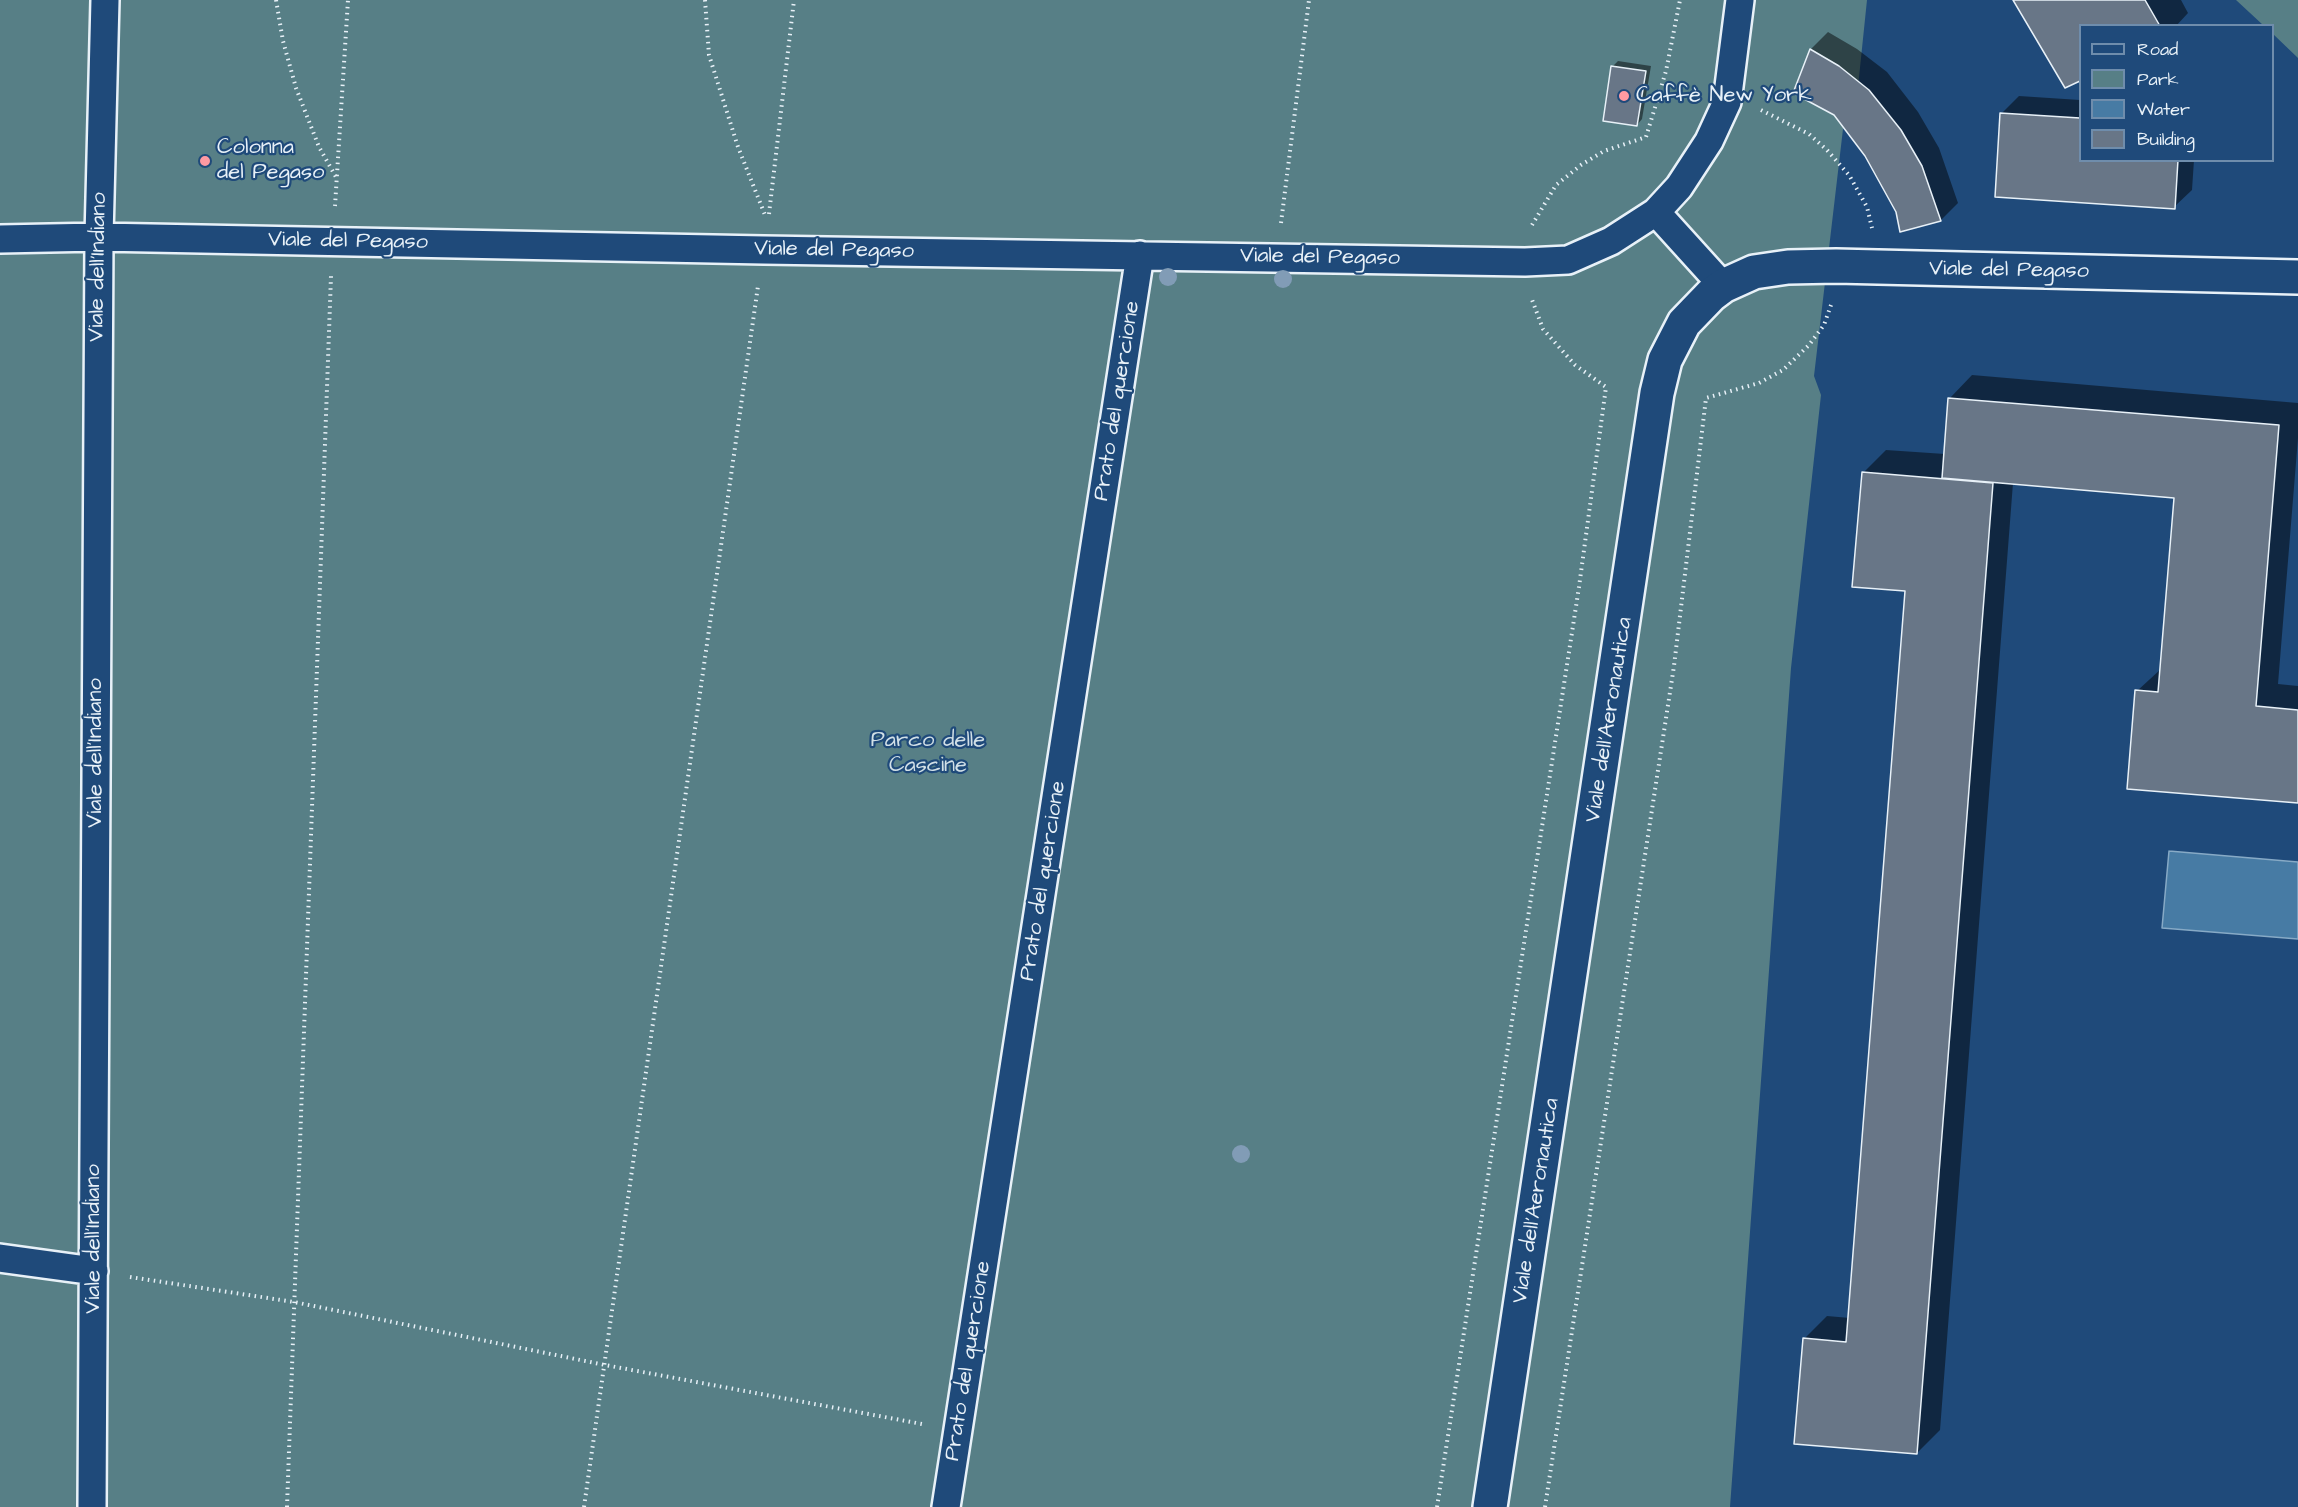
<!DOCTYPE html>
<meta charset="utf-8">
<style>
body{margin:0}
#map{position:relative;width:2298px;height:1507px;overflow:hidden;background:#1f4a7a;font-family:"Architects Daughter",sans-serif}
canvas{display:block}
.legend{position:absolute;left:2079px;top:24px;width:195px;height:138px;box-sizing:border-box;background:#1f4a7a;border:2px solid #6f8dac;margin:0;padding:8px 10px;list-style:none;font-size:18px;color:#e8f1f8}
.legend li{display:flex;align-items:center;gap:12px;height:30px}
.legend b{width:30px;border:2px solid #6f8dac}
</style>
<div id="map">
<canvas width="2298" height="1507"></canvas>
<ul class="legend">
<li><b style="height:8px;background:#1f4a7a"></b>Road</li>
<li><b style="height:16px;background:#577f86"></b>Park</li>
<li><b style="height:16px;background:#477ba4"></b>Water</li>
<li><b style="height:16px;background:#687687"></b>Building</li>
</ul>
</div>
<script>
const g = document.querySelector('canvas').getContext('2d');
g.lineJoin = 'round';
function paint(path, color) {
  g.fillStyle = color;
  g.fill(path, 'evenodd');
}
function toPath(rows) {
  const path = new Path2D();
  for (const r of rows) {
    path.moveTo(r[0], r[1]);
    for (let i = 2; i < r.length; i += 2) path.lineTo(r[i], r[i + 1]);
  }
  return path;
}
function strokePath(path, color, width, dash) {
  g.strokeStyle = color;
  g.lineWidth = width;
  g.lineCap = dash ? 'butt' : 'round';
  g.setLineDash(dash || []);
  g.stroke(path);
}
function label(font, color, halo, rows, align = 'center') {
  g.font = font + ' "Architects Daughter",sans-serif';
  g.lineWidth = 4.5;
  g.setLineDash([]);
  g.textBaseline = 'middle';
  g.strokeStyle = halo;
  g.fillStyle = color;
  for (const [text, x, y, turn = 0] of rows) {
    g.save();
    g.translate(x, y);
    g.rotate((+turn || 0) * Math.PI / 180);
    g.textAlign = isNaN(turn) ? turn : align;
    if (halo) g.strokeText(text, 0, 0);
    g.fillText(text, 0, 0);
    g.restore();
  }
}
const green = toPath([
 [0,0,1867,0,1858,87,1847,95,1814,376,1821,395,1791,668,1730,1507,0,1507],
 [2236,0,2298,0,2298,58,2273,34,2272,26,2263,25]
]);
const water = toPath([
 [2169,851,2298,862,2298,939,2162,928,2169,851]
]);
const shadow = toPath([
 [2015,0,2181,0,2188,13,2176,26,2080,26,2080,79,2065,86],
 [1828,32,1857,49,1887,72,1918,112,1939,148,1958,203,1941,220,1897,211,1866,155,1835,114,1795,92,1811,49],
 [1618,61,1651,66,1642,119,1637,125,1613,66],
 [2019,96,2080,100,2080,160,2194,160,2192,190,2174,207,1996,195,2001,114],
 [1972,375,2298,403,2298,438,2278,684,2298,686,2298,802,2137,691,2162,668,2175,497,2013,483,1940,1430,1917,1453,1804,1339,1827,1316,1850,1318,1906,590,1863,473,1886,450,1945,454,1950,398]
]);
const building = toPath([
 [2013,0,2145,0,2160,26,2080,26,2080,81,2065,88,2013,0],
 [1810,49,1839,66,1869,90,1901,130,1922,166,1941,221,1900,232,1896,212,1865,156,1834,115,1793,93,1810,49],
 [1611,66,1646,71,1637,126,1603,121,1611,66],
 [2000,113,2080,118,2080,160,2178,160,2175,209,1995,197,2000,113],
 [1948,398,2279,425,2256,706,2298,710,2298,803,2127,789,2135,690,2158,692,2174,498,1942,478,1948,398],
 [1862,472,1993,483,1917,1454,1794,1444,1803,1338,1846,1342,1905,591,1852,587,1862,472]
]);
const path = toPath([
 [276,0,283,41,296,88,319,147,336,177],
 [705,0,709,55,738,147,765,215],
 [1761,110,1809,134,1827,150,1849,175,1867,207,1872,228],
 [335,206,348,0],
 [769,214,794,0],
 [1281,223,1309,0],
 [1532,225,1556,185,1581,165,1604,151,1646,137,1666,71,1680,0],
 [130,1277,294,1302,605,1365,922,1424],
 [287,1507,331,276],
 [584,1507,758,286],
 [1437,1507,1579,587,1606,387,1575,365,1543,329,1531,297],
 [1545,1507,1674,666,1706,398,1759,383,1783,370,1809,345,1824,325,1831,305]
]);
const pedestrian = toPath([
 [1656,212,1723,286],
 [0,239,99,237,764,250,1525,262,1568,260,1611,241,1656,212,1679,187,1709,141,1727,102,1740,0],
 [0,1258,94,1271],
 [92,1507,99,237,105,0],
 [946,1507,1140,255]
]);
const minor = toPath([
 [1490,1507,1657,393,1665,360,1684,323,1711,295,1723,286,1754,272,1788,267,1836,266,2298,277]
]);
const trees = [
 [1168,277],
 [1283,279],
 [1241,1154]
];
const markers = [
 [1624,96,6,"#ff9aa2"],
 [205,161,6,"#ff9aa2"]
];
const poiNames = [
 ["Caffè New York",1636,96],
 ["Colonna",217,148],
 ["del Pegaso",217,173]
];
const streetNames = [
 ["Viale del Pegaso",348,242,1],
 ["Viale del Pegaso",834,251,1],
 ["Viale del Pegaso",1320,258,1],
 ["Viale dell'Indiano",99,267,-89],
 ["Viale del Pegaso",2009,271,1],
 ["Prato del quercione",1118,401,-81],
 ["Viale dell'Aeronautica",1610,720,-81],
 ["Viale dell'Indiano",96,753,-90],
 ["Prato del quercione",1044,881,-81],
 ["Viale dell'Aeronautica",1537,1201,-81],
 ["Viale dell'Indiano",94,1239,-90],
 ["Prato del quercione",969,1361,-81]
];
const parkNames = [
 ["Parco delle",928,741],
 ["Cascine",928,766]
];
paint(green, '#577f86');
paint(water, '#477ba4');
strokePath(water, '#87aac6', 1.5);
paint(shadow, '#0007');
paint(building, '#687687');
strokePath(building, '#e8f1f8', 1.5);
strokePath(pedestrian, '#e8f1f8', 32);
strokePath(minor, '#e8f1f8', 38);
strokePath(path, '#e8f1f8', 4, [1.5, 4.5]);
strokePath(pedestrian, '#1f4a7a', 27);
strokePath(minor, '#1f4a7a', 33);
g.fillStyle = '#819cb6';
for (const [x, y] of trees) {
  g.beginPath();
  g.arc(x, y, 9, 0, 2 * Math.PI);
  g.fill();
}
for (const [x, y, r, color] of markers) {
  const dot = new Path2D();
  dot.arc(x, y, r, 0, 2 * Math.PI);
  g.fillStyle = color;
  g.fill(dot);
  strokePath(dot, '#1f4a7a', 2);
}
label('22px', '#e8f1f8', '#1f4a7a', poiNames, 'left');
label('22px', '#e8f1f8', '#1f4a7a', streetNames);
label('22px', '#d2e0e7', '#1f4a7a', parkNames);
</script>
